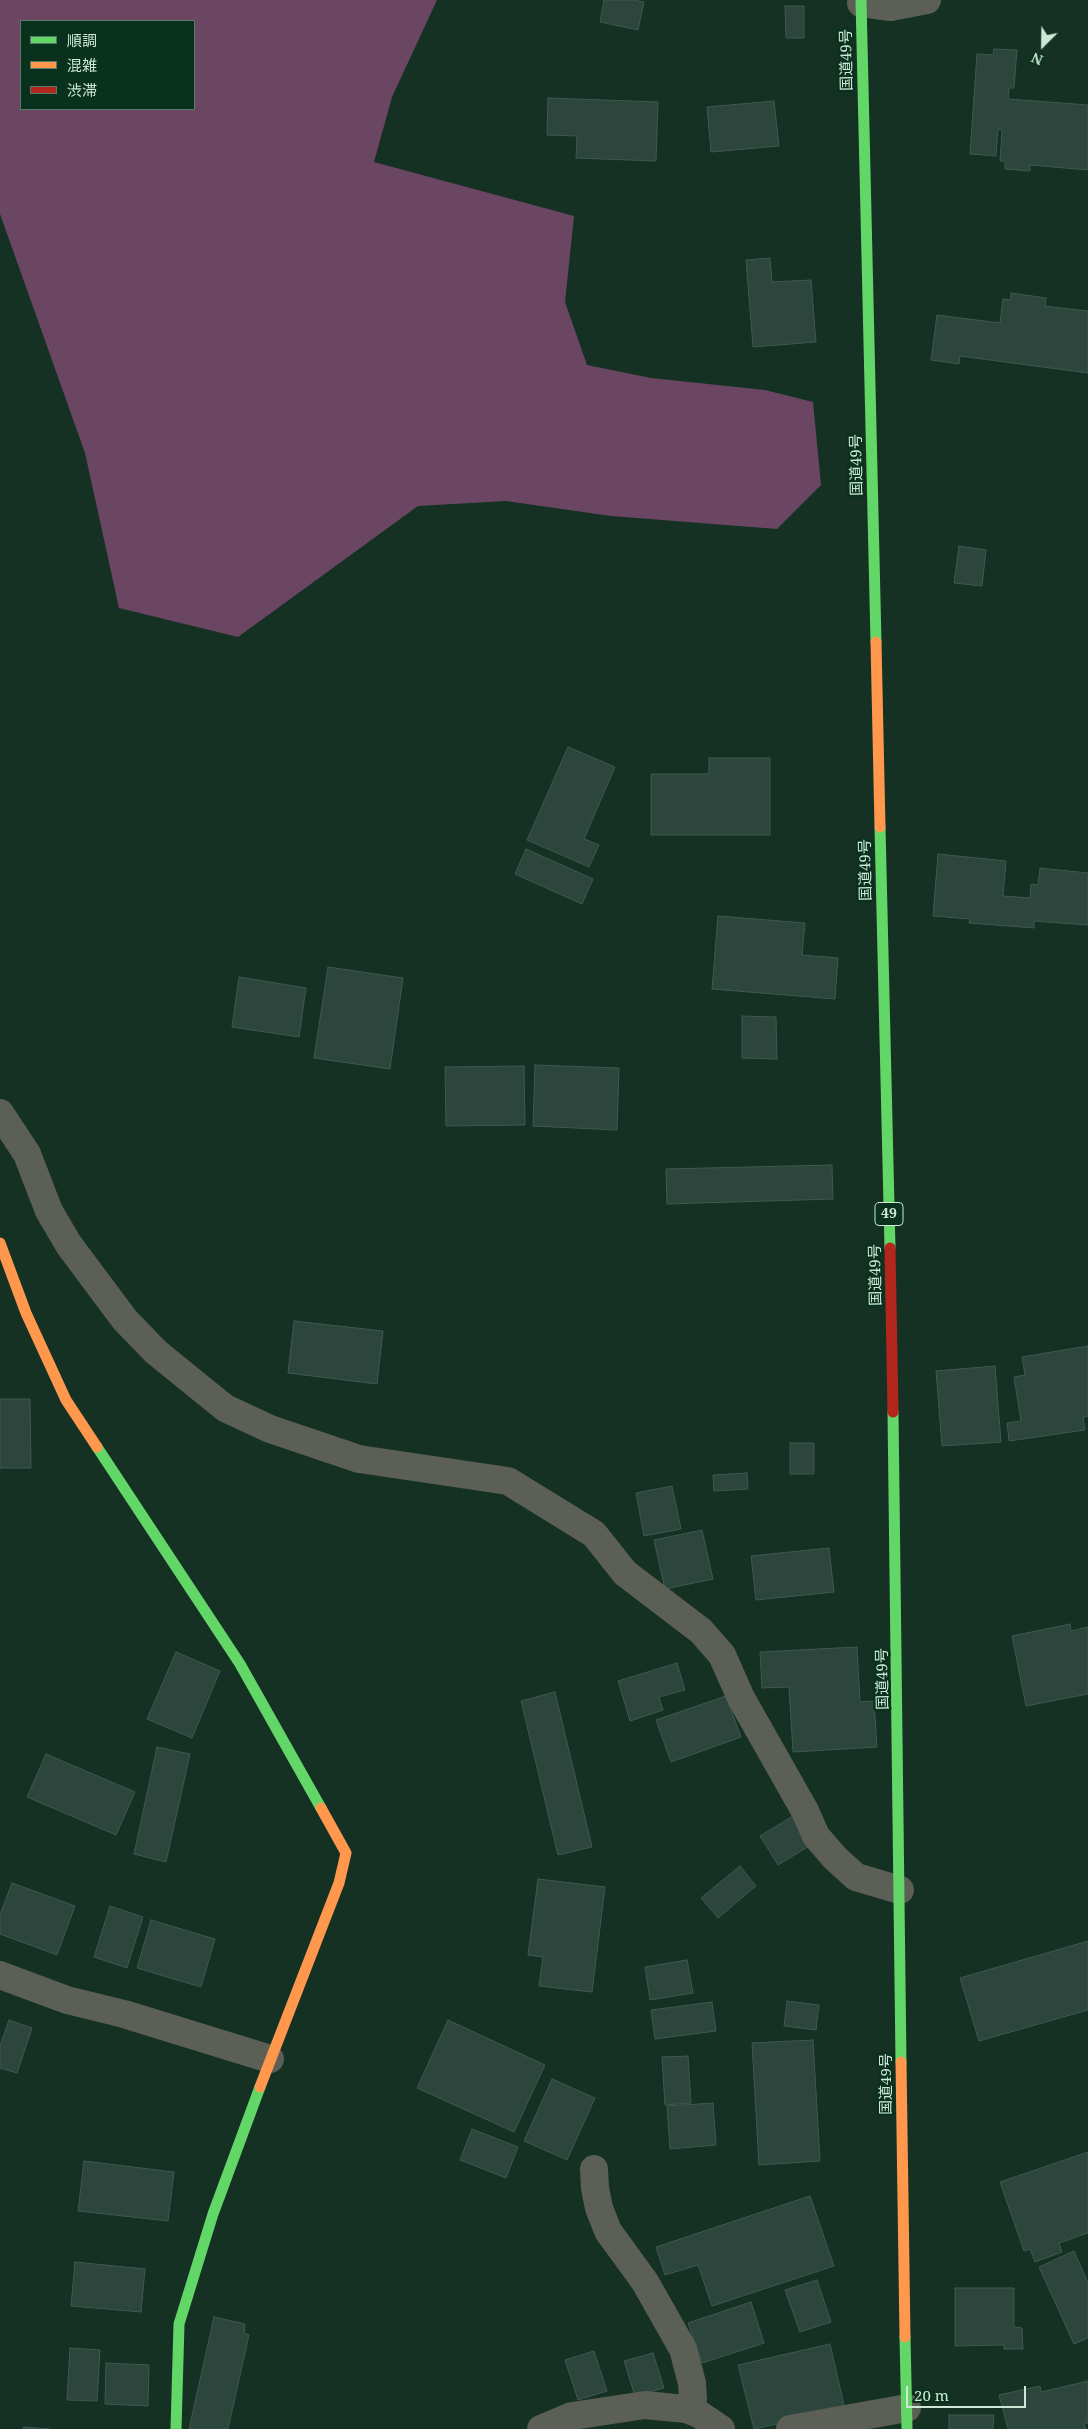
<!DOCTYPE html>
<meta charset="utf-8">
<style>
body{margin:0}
#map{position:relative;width:1088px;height:2429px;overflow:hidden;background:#143123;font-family:"Noto Serif","Noto Sans JP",serif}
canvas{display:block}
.legend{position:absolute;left:20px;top:20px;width:175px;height:90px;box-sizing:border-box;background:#0a311e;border:1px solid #587a68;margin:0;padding:6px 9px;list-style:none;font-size:15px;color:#cee8d7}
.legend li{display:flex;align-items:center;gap:10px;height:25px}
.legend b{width:25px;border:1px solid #587a68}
.north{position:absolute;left:1018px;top:20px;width:50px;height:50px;-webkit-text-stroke:4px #0a311e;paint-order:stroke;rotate:203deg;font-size:14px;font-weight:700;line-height:20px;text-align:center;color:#cee8d7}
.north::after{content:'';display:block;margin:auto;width:18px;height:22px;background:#cee8d7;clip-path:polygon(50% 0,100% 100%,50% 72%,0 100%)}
.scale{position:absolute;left:906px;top:2386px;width:120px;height:22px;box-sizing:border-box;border:2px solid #cee8d7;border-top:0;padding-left:6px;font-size:15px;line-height:18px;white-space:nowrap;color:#cee8d7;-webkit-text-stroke:4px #0a311e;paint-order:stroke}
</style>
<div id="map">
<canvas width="1088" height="2429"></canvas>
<ul class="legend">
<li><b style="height:6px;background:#63d668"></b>順調</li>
<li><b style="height:6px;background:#ff974d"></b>混雑</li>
<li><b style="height:6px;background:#b3261e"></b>渋滞</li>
</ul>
<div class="north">N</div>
<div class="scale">20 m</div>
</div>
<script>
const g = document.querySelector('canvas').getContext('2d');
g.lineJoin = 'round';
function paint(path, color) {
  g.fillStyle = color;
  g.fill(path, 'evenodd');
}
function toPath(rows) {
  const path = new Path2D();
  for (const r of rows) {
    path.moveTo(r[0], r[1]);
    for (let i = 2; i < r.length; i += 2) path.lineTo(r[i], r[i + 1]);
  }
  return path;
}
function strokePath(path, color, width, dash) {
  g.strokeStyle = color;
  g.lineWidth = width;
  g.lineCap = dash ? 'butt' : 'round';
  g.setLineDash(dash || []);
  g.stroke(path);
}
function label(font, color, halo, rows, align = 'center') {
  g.font = font + ' "Noto Serif","Noto Sans JP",serif';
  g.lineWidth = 5;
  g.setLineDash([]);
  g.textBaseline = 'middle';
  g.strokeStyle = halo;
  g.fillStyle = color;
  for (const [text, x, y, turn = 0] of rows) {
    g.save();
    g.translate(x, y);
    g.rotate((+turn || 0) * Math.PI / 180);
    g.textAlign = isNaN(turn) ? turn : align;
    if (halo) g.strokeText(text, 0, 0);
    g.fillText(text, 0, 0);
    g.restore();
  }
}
const green = toPath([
 [0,0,437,0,392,97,374,162,574,216,565,302,587,365,651,378,765,390,813,402,821,485,777,529,611,516,506,501,418,506,238,637,119,608,85,453,0,214],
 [21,21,194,21,194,109,21,109]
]);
const building = toPath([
 [604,0,633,0,644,2,638,30,600,22,604,0],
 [785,6,804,6,804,38,786,38,785,6],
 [994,49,1017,50,1014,88,1009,88,1008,99,1088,105,1088,170,1030,165,1030,171,1005,169,1005,161,1000,161,1002,130,998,129,996,156,970,154,977,54,993,55,994,49],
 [548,98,658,102,656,161,576,158,577,136,547,135,548,98],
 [774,101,779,146,711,152,707,107,774,101],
 [770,258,772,282,811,280,816,342,753,347,746,260,770,258],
 [1011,293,1046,298,1045,306,1088,311,1088,373,960,356,959,364,931,360,937,315,1000,323,1003,299,1011,300,1011,293],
 [959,546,986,550,982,586,954,583,959,546],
 [568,747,615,767,584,839,599,845,589,867,527,840,568,747],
 [709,758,770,758,770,835,651,835,651,774,709,774,709,758],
 [526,849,593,879,582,904,515,874,526,849],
 [938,854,1006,861,1003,896,1030,898,1031,884,1038,885,1040,868,1088,873,1088,925,1034,921,1034,928,969,923,970,919,933,916,938,854],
 [718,916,805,923,802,955,838,958,835,999,712,989,718,916],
 [328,967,403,978,390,1069,314,1058,328,967],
 [239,977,306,988,299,1037,232,1027,239,977],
 [742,1016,776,1017,777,1059,742,1058,742,1016],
 [535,1065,619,1068,617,1130,533,1126,535,1065],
 [524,1066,525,1125,446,1126,445,1067,524,1066],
 [832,1165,833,1199,667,1204,666,1169,832,1165],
 [294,1321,383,1331,377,1384,288,1373,294,1321],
 [1088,1346,1088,1416,1083,1417,1085,1430,1009,1441,1007,1423,1021,1421,1014,1377,1025,1375,1022,1357,1088,1346],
 [995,1366,1001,1442,942,1446,936,1371,995,1366],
 [0,1399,30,1399,31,1468,0,1468,0,1399],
 [790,1443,814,1443,814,1474,790,1474,790,1443],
 [747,1473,748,1489,714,1491,713,1475,747,1473],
 [672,1486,681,1529,644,1536,636,1493,672,1486],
 [702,1530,713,1579,665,1589,654,1540,702,1530],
 [829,1548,834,1592,756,1600,751,1556,829,1548],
 [1070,1624,1071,1631,1088,1627,1088,1694,1026,1706,1012,1636,1070,1624],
 [857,1647,860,1702,874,1701,877,1747,793,1752,789,1687,762,1688,760,1652,857,1647],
 [176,1652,220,1671,192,1738,147,1719,176,1652],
 [677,1663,685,1690,659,1697,663,1710,630,1721,618,1681,677,1663],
 [555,1692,592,1847,558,1855,521,1701,555,1692],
 [726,1696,741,1737,671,1762,656,1720,726,1696],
 [157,1747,190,1754,166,1862,134,1854,157,1747],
 [46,1754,135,1792,116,1835,27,1797,46,1754],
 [793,1816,811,1845,778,1865,760,1836,793,1816],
 [740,1866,756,1886,718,1918,701,1898,740,1866],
 [538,1879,605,1887,592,1992,539,1986,543,1957,528,1955,538,1879],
 [12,1883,75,1906,57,1955,0,1934,0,1915,12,1883],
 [110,1906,143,1917,127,1968,94,1957,110,1906],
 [151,1920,215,1939,201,1987,137,1968,151,1920],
 [1088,1941,1088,2010,979,2041,960,1978,1088,1941],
 [687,1960,693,1993,650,2000,645,1967,687,1960],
 [787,2001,819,2005,816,2030,784,2026,787,2001],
 [712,2002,716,2031,655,2039,651,2010,712,2002],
 [9,2020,32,2028,17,2073,0,2068,0,2046,9,2020],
 [448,2020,545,2065,514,2132,417,2088,448,2020],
 [813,2040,820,2161,759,2165,752,2043,813,2040],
 [688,2056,691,2103,665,2105,662,2057,688,2056],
 [552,2079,595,2098,567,2160,524,2141,552,2079],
 [713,2103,716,2145,670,2149,667,2106,713,2103],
 [472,2129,518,2147,506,2178,460,2160,472,2129],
 [1088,2152,1088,2233,1059,2243,1062,2252,1035,2262,1030,2249,1024,2251,1000,2182,1088,2152],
 [84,2161,174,2172,168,2221,78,2211,84,2161],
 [810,2196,834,2266,712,2306,698,2265,665,2275,656,2247,810,2196],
 [1074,2251,1088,2283,1088,2338,1074,2344,1039,2267,1074,2251],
 [75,2262,145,2269,141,2312,71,2306,75,2262],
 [817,2280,831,2322,800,2332,785,2290,817,2280],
 [955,2288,1014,2288,1014,2327,1022,2328,1023,2349,1004,2349,1004,2345,955,2346,955,2288],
 [751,2302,764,2343,702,2363,688,2323,751,2302],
 [214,2317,245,2324,244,2333,249,2335,228,2429,189,2429,214,2317],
 [830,2344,845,2409,754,2429,738,2365,830,2344],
 [70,2348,100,2350,97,2401,67,2400,70,2348],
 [594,2351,607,2391,578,2400,565,2360,594,2351],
 [653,2353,664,2388,635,2396,624,2361,653,2353],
 [106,2363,149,2365,148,2406,105,2404,106,2363],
 [1088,2381,1088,2423,1084,2424,1086,2429,1008,2429,999,2395,1040,2386,1041,2392,1088,2381],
 [949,2415,994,2415,993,2429,949,2429,949,2415],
 [24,2427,49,2429,23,2429,24,2427]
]);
const street = toPath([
 [861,3,891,7,927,0],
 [0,1113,27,1154,49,1211,69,1245,125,1320,156,1352,225,1408,270,1429,359,1459,508,1481,594,1534,625,1573,701,1631,722,1655,741,1698,805,1811,816,1836,835,1858,856,1877,900,1890],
 [0,1975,67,2000,124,2014,270,2059],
 [594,2169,595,2188,599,2208,608,2231,645,2282,683,2349,692,2383,693,2399,686,2409],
 [541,2429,572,2416,645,2405,686,2409,699,2414,721,2429],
 [790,2429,907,2408]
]);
const fast = toPath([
 [861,0,876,642],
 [880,827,890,1248],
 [893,1412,901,2062],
 [97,1447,240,1664,321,1808],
 [905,2337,907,2429],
 [176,2429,179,2324,213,2214,260,2087]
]);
const slow = toPath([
 [876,642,880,827],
 [0,1243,26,1313,66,1400,97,1447],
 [901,2062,905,2337],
 [260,2087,339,1883,346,1853,321,1808]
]);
const jam = toPath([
 [890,1248,893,1412]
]);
const shields = [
 [889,1214,28]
];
const shieldNames = [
 ["49",889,1214]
];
const streetNames = [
 ["国道49号",847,60,-91],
 ["国道49号",857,465,-91],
 ["国道49号",866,870,-91],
 ["国道49号",876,1275,-91],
 ["国道49号",883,1679,-91],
 ["国道49号",887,2084,-90]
];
paint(green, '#6b4662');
paint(building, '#2c463d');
strokePath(building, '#3f5950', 1);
strokePath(street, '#5c5f56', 28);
strokePath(fast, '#63d668', 11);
strokePath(slow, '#ff974d', 11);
strokePath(jam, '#b3261e', 11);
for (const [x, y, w] of shields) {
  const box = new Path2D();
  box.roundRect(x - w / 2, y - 11.5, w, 23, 4);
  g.fillStyle = '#0a311e';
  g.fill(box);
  strokePath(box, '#cee8d7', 1);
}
label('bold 14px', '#cee8d7', null, shieldNames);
label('15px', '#cee8d7', '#0a311e', streetNames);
</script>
